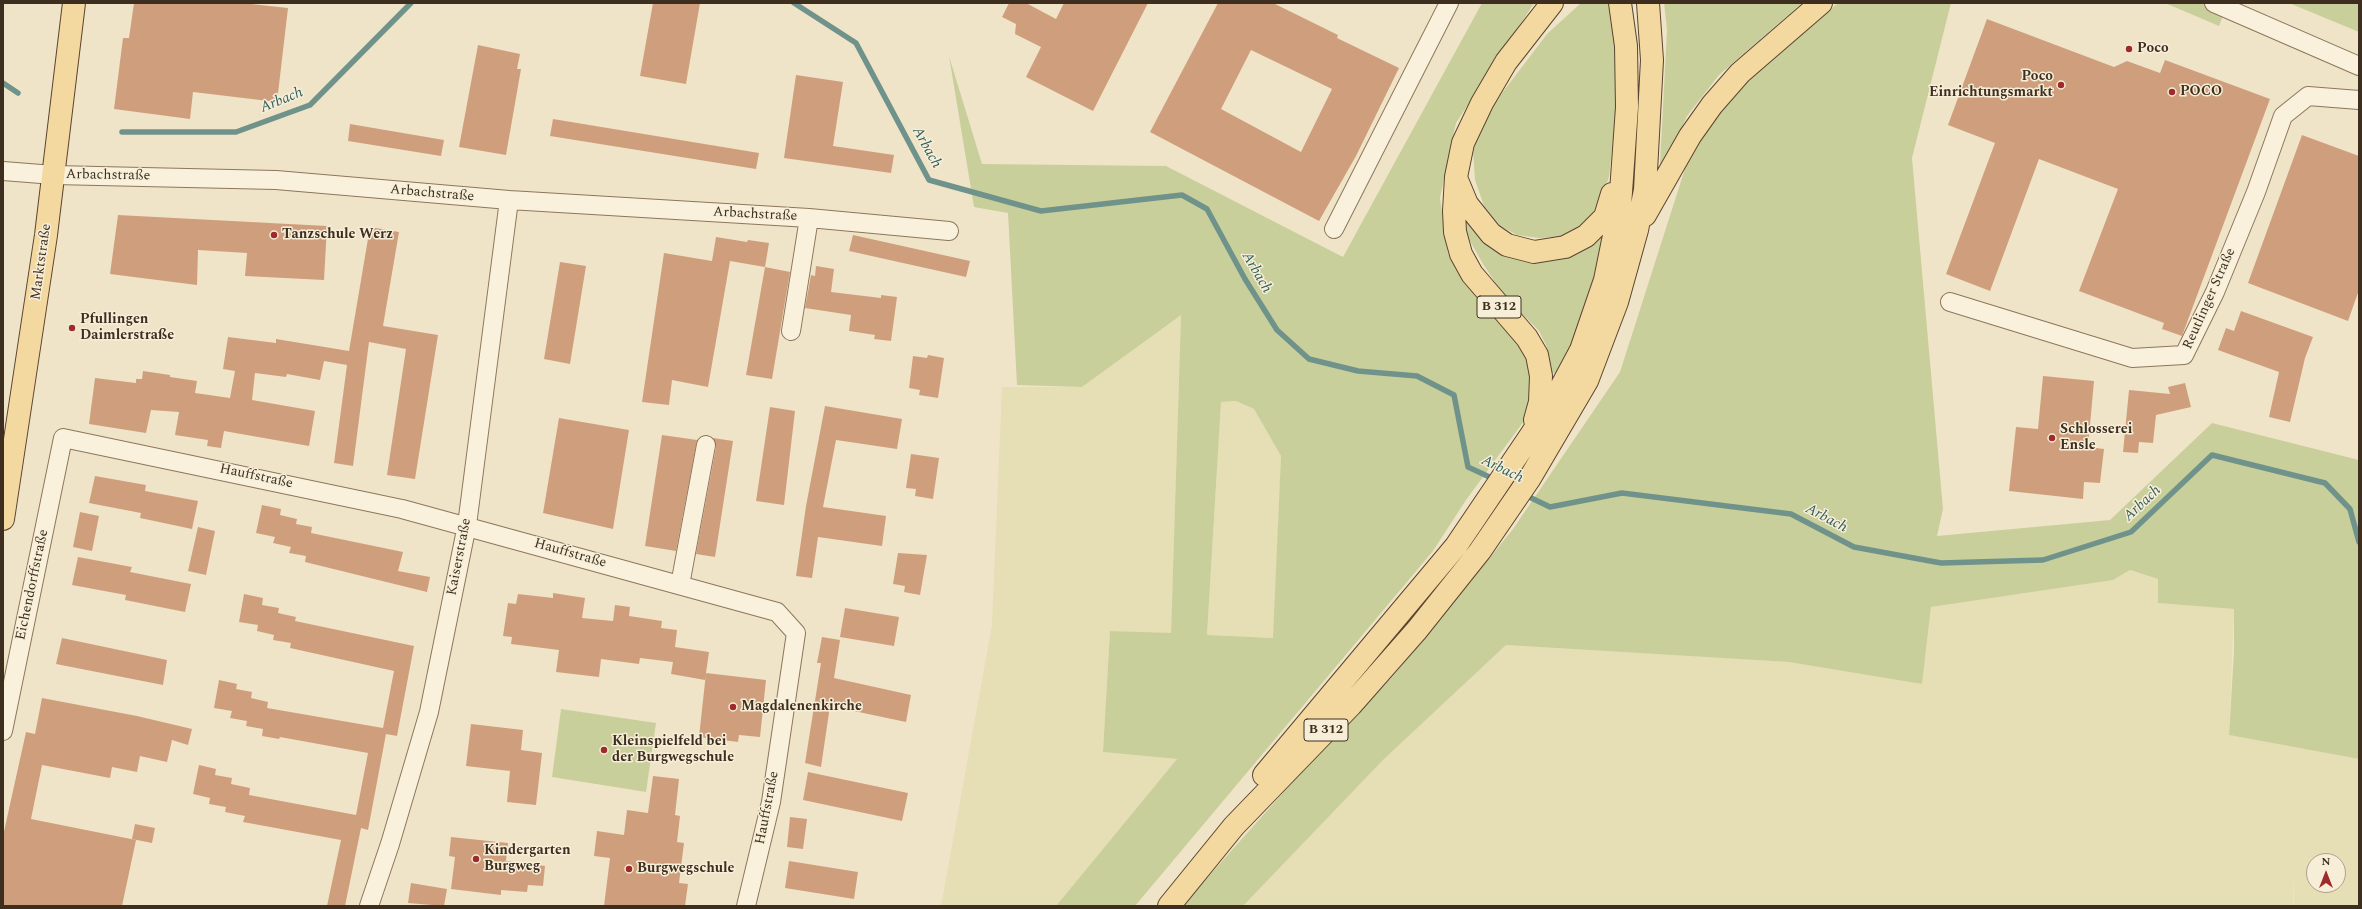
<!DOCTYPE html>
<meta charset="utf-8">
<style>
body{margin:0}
#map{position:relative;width:2362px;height:909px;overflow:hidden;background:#f0e4c8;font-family:Spectral,serif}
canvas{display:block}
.frame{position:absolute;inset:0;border:4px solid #3d2e20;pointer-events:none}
.north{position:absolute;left:2306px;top:853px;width:40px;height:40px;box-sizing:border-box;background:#f7eed8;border:1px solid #ada18e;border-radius:50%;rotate:0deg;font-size:11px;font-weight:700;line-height:16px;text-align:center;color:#3d2e20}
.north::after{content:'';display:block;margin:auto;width:14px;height:18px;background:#9e2a2b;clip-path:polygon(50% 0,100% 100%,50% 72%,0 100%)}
</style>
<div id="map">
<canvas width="2362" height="909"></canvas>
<div class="frame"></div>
<div class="north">N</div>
</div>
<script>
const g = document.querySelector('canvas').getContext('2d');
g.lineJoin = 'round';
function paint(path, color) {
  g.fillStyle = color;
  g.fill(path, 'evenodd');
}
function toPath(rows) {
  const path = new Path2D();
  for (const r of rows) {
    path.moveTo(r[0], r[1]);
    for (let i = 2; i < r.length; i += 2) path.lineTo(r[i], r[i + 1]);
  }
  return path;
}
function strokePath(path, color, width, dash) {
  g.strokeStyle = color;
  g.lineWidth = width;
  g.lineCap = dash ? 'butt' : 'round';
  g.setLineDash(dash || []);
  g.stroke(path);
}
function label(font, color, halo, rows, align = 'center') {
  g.font = font + ' Spectral,serif';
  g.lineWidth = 3;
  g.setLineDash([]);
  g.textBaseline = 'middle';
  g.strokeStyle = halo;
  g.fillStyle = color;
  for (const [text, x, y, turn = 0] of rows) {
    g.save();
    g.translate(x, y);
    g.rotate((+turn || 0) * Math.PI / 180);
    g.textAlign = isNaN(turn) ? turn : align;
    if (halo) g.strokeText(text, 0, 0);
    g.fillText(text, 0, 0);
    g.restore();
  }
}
const farmland = toPath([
 [1181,314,1171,634,1110,631,1103,752,1177,759,1056,906,941,906,992,625,1002,387,1082,387],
 [1236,401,1254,409,1281,456,1274,638,1207,635,1221,402],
 [2130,570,2158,579,2158,603,2234,609,2229,735,2359,759,2359,906,2294,906,2294,870,2293,906,1243,906,1383,760,1506,645,1792,662,1922,684,1931,607,2113,580],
 [2314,861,2338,861,2338,885,2314,885]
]);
const green = toPath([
 [1482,3,1534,3,1456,123,1440,198,1448,254,1478,296,1516,337,1530,359,1534,390,1524,421,1466,500,1433,551,1135,906,1056,906,1177,759,1103,752,1110,631,1171,633,1181,315,1082,387,1017,385,1008,213,974,207,949,56,982,164,1166,166,1343,257],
 [1236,401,1254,409,1281,456,1273,638,1207,635,1221,402],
 [1581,3,1608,3,1615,46,1615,122,1609,177,1598,209,1582,226,1558,237,1539,238,1517,235,1500,226,1484,206,1475,180,1473,151,1485,118,1499,97,1547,34],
 [1664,3,1802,3,1719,75,1687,116,1665,165,1660,164,1667,30],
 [1838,3,1951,3,1912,158,1943,509,1937,536,2110,520,2212,423,2359,460,2359,759,2229,735,2234,651,2234,609,2158,603,2158,579,2130,570,2113,580,1931,607,1922,684,1789,662,1506,645,1383,760,1243,906,1182,906,1314,758,1394,675,1513,529,1620,372,1690,153,1733,92],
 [2165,3,2228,3,2219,26],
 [2289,3,2355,3,2359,5,2359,32],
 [1461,213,1505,252,1608,231,1586,310,1559,374,1552,373,1547,347,1539,331,1503,294,1483,264,1465,232],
 [561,709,656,723,646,792,552,777]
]);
const stream = toPath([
 [794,3,856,43,929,180,1041,211,1182,195,1207,209,1245,279,1277,330,1309,359,1358,371,1417,376,1454,395,1468,467,1496,480],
 [3,83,18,93],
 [122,132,236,132,310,105,411,3],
 [1525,495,1550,507,1622,493,1791,514,1854,547,1941,563,2043,560,2131,532,2212,455,2325,483,2350,509,2359,542]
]);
const building = toPath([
 [134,3,242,3,288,8,277,102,193,92,190,119,114,109,123,38,129,38],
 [653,3,700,3,686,84,640,76],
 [1009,3,1026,3,1056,19,1064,3,1148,3,1093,111,1026,77,1041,47,1015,34,1016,24,1002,17],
 [1218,3,1273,3,1338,35,1337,38,1399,68,1356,156,1319,221,1150,132],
 [1251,50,1332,89,1301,152,1221,109],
 [1987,19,2114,67,2127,61,2160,73,2165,60,2270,99,2182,336,2162,329,2164,323,2079,291,2118,189,2039,159,1990,291,1946,274,1995,143,1948,125],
 [478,45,520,54,517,69,521,69,506,155,459,147],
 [796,75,843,82,833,146,894,155,891,173,784,158],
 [553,119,759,153,756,169,550,136],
 [350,124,444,140,441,156,348,141],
 [2302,135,2359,156,2359,290,2348,321,2248,283],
 [118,215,327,226,324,280,245,276,247,253,198,250,197,285,110,274],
 [370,227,399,232,383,326,438,335,415,479,387,475,406,349,369,342,353,466,334,463,347,365,324,361,320,380,287,374,286,377,255,373,252,400,315,411,309,446,224,431,221,448,207,446,208,440,175,435,179,412,151,410,146,433,89,424,95,378,136,383,136,379,142,379,143,371,170,375,170,377,197,381,195,393,230,398,235,371,223,369,228,337,276,343,276,339,349,351],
 [853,235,970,261,966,277,849,251],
 [716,237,747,242,748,240,769,243,765,267,730,261,708,387,672,380,669,405,642,402,664,253,712,261],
 [560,262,586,266,570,364,544,359],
 [816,266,834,269,831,292,881,298,881,295,897,297,891,341,874,339,875,335,849,331,851,315,805,308,811,275,815,276],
 [765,267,790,272,772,379,746,375],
 [2241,311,2313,337,2305,358,2290,422,2269,417,2279,372,2218,350,2226,328,2234,331],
 [928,355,944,358,938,398,919,395,920,390,909,388,913,356,927,358],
 [2043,376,2094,381,2088,447,2104,449,2100,483,2084,482,2083,499,2009,491,2016,427,2038,429],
 [2185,383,2191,407,2156,415,2153,443,2139,442,2138,453,2123,452,2129,390,2170,394,2168,387],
 [825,406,902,419,897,449,836,440,823,507,886,516,882,546,818,537,812,578,796,576,806,506],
 [770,407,795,411,784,505,756,501],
 [559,418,629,430,613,529,543,513],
 [662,435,697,440,676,551,645,546],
 [713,438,733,441,715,557,696,554,716,447],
 [911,454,939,458,933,499,915,496,916,489,906,488],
 [95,476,146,485,145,491,198,501,192,529,140,518,141,513,89,503],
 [262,505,281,509,280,515,297,519,296,524,312,527,311,533,403,552,398,571,430,577,427,592,305,562,306,556,289,553,291,547,273,543,275,537,256,533],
 [80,512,99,516,92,551,73,547],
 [198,527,215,531,206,575,188,571],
 [898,553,927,555,920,595,904,592,905,586,893,584],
 [78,557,132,567,130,572,191,584,185,612,125,600,126,595,72,585],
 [553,593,585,598,582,618,613,621,615,605,630,607,629,616,662,621,661,628,677,630,675,647,709,652,705,680,671,674,673,662,640,658,639,664,601,659,599,677,556,672,559,650,511,644,512,637,503,636,508,603,516,604,518,594,553,598],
 [244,594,263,598,262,605,279,608,278,613,296,617,295,621,414,646,397,736,386,734,368,830,361,828,345,906,327,906,341,840,243,822,245,816,225,812,226,807,209,804,210,798,193,794,199,765,216,769,215,775,232,778,231,784,250,788,249,795,356,815,368,753,280,737,279,739,262,736,263,729,246,726,247,721,230,718,232,711,214,708,219,680,237,684,236,689,252,692,251,698,268,702,267,708,383,728,394,671,290,648,291,643,273,640,274,635,257,631,258,625,239,622],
 [845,608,899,617,894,646,840,637],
 [822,637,840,640,834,678,911,695,906,722,830,706,821,767,805,763,821,663,817,663],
 [62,638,167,660,163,685,56,664],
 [706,673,766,680,760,737,739,735,738,742,699,737],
 [42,698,137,716,192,729,188,745,172,740,167,762,140,756,137,772,112,767,110,778,42,765,31,819,136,840,122,906,3,906,3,836,26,732,35,734],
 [471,724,523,730,521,750,542,753,536,805,507,802,510,771,466,766],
 [808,772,908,793,902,821,803,800],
 [653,776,679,779,675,815,680,816,677,842,684,843,679,883,688,884,685,906,604,906,610,858,594,856,597,831,624,835,627,810,648,813],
 [790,817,807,819,803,849,787,847],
 [135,824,155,828,152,843,132,839],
 [451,837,508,843,506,861,545,866,543,886,528,885,527,892,501,890,501,895,451,889,455,857,449,856],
 [789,861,858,872,854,899,785,888],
 [411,883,447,889,444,906,408,903]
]);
const minor = toPath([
 [2214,3,2359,66],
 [3,171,54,175,276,180,509,200,809,218,949,231],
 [1334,229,1449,3],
 [1950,302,2132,358,2184,355,2215,292,2256,192,2283,116,2308,96,2359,100],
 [791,331,809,218],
 [680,585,706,445],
 [3,731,63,438,402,509,777,612,796,633,771,802,746,906],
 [369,906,390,844,429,712,467,525,509,200]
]);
const major = toPath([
 [1457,180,1467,204,1491,234,1507,245,1534,252,1565,247,1586,236,1605,217,1612,194],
 [1645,215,1690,136,1712,105,1740,73,1821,3],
 [1535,420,1540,402,1541,376,1537,355,1527,338,1472,274,1461,254,1455,232,1454,211,1456,177,1463,143,1482,103,1506,62,1552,3],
 [3,519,46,235,74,3],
 [1264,775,1456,546,1531,435,1558,393,1581,350,1605,280,1620,206,1627,107,1626,46,1620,3],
 [1169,906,1234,826,1351,705,1417,630,1480,551,1530,478,1587,381,1617,302,1637,230,1645,190,1652,60,1648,3]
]);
const markers = [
 [2129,49,4,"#9e2a2b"],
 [2061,85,4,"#9e2a2b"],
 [2172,92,4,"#9e2a2b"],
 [274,235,4,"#9e2a2b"],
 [72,328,4,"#9e2a2b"],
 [2052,438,4,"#9e2a2b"],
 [733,707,4,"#9e2a2b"],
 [604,750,4,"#9e2a2b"],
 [476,859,4,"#9e2a2b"],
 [629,869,4,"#9e2a2b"]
];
const shields = [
 [1499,307,44],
 [1326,730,44]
];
const shieldNames = [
 ["B 312",1499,307],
 ["B 312",1326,730]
];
const poiNames = [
 ["Poco",2137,49],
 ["Poco",2053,77,"right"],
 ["Einrichtungsmarkt",2053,93,"right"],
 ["POCO",2180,92],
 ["Tanzschule Werz",282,235],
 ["Pfullingen",80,320],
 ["Daimlerstraße",80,336],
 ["Schlosserei",2060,430],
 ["Ensle",2060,446],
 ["Magdalenenkirche",741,707],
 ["Kleinspielfeld bei",612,742],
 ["der Burgwegschule",612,758],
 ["Kindergarten",484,851],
 ["Burgweg",484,867],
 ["Burgwegschule",637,869]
];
const streetNames = [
 ["Arbachstraße",108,176,1],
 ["Arbachstraße",432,194,5],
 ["Arbachstraße",755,215,3],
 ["Marktstraße",42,262,-82],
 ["Reutlinger Straße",2210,299,-66],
 ["Hauffstraße",256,477,12],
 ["Hauffstraße",570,554,16],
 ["Kaiserstraße",460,557,-79],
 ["Eichendorffstraße",33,585,-78],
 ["Hauffstraße",768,808,-79]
];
const waterNames = [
 ["Arbach",282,101,-22],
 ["Arbach",926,148,61],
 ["Arbach",1256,273,60],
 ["Arbach",1502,470,26],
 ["Arbach",2143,504,-43],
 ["Arbach",1826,519,28]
];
paint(farmland, '#e6deb5');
paint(green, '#c9cf9b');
strokePath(stream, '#6f938a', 5.5);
paint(building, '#cf9f7d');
strokePath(minor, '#8d765c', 20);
strokePath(major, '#5b4430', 24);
strokePath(minor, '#faf1dc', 18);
strokePath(major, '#f3d9a0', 22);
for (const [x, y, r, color] of markers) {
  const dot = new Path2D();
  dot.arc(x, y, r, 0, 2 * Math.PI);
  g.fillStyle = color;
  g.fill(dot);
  strokePath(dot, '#f7eed8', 1.5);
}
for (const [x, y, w] of shields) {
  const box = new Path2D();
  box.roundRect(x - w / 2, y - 11, w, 22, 3);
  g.fillStyle = '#f7eed8';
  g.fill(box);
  strokePath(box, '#3d2e20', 1);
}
label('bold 13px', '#3d2e20', null, shieldNames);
label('bold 14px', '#3d2e20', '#f7eed8', poiNames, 'left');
label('14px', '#3d2e20', '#f7eed8', streetNames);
label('italic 15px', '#2f5d5a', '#f7eed8', waterNames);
</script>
